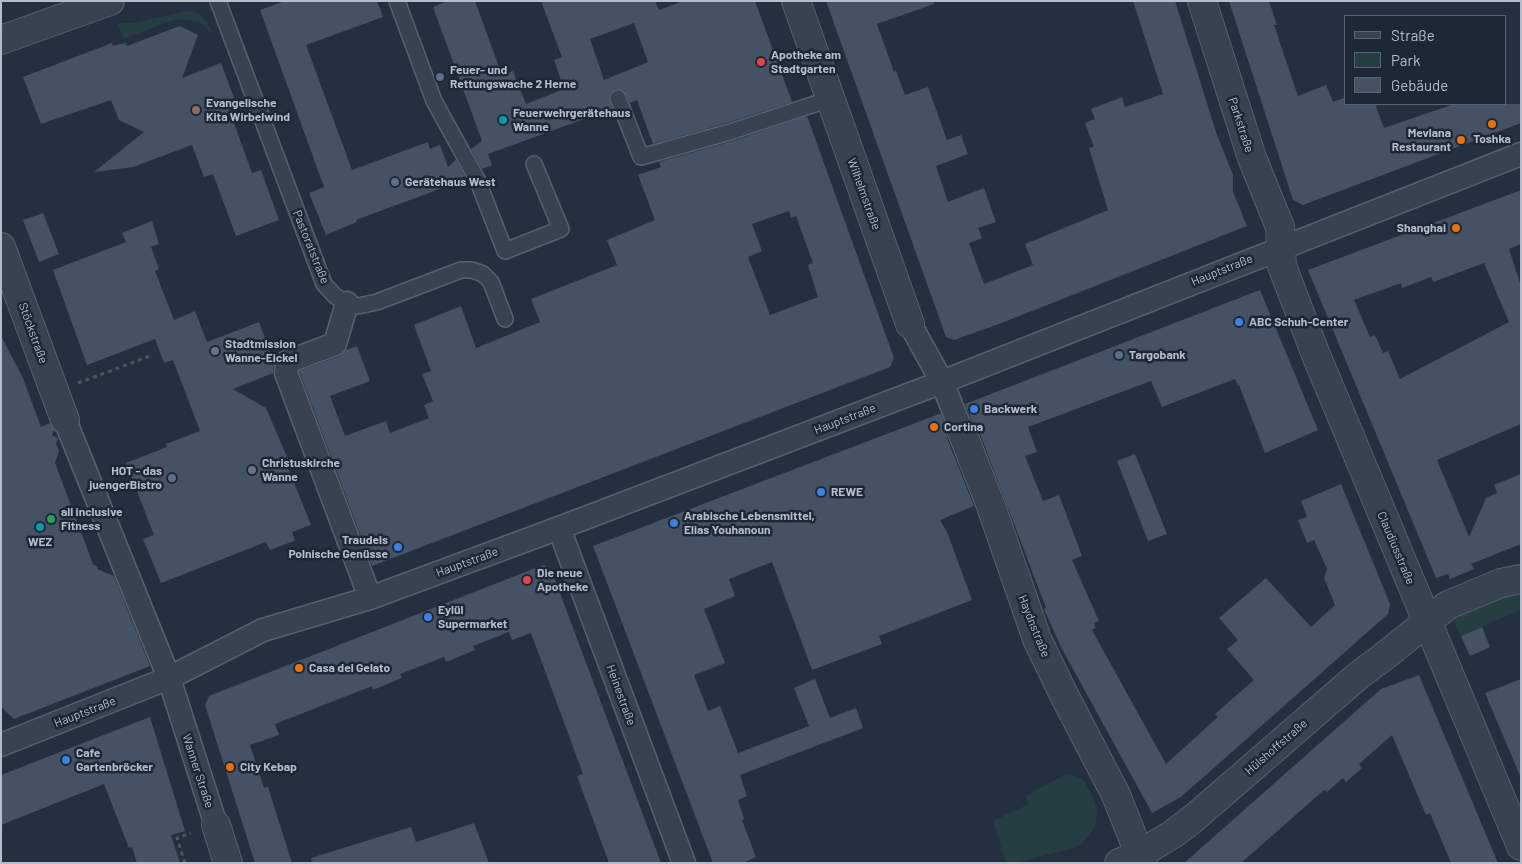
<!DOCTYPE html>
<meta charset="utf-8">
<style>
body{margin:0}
#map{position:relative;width:1522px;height:864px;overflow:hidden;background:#243040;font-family:Barlow,sans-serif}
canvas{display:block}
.frame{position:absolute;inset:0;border:2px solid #b5bdcb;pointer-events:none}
.legend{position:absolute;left:1344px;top:15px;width:162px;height:90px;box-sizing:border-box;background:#1d2735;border:1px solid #5a6371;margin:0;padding:6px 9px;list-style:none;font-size:15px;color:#b5bdcb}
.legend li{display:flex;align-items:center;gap:10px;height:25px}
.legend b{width:25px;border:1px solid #5a6371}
</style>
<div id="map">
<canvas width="1522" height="864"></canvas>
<div class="frame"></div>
<ul class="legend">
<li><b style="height:6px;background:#384250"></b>Straße</li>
<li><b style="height:14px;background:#263e41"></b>Park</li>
<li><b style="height:14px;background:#455264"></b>Gebäude</li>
</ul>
</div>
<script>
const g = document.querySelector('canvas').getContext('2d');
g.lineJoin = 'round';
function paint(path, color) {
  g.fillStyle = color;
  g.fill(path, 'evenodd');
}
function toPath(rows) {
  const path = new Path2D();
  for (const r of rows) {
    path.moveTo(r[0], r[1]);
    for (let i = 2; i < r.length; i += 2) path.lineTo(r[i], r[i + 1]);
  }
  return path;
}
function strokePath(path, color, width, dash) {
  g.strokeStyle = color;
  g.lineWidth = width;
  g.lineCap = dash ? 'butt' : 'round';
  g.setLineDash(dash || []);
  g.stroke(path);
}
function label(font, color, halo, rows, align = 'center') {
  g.font = font + ' Barlow,sans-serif';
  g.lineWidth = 5;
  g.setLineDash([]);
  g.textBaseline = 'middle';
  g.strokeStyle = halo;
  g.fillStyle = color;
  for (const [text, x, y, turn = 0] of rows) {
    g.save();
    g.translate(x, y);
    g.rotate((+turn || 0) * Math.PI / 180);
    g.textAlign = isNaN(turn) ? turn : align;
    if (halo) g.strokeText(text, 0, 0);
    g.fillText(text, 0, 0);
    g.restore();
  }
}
const green = toPath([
 [188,11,200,14,207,23,213,34,199,22,181,19,170,21,123,39,118,23,132,23],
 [1505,592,1515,596,1521,594,1521,610,1460,636,1452,615],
 [1062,776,1071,775,1082,778,1094,799,1097,812,1096,821,1093,830,1082,844,1074,848,1015,863,1006,863,993,821,1029,804,1026,796]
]);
const building = toPath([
 [285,1,377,1,383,17,306,45,352,170,428,142,430,149,440,145,448,167,456,160,465,176,444,184,445,187,356,220,357,222,326,235,309,193,324,187,260,10],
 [448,1,475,1,502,75,513,71,526,104,564,89,554,60,562,57,541,1,655,1,659,10,683,1,755,1,792,102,727,123,653,144,637,100,630,103,624,91,615,89,610,93,609,97,612,109,488,154,492,165,482,169,471,149,482,141,433,7],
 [634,23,648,62,604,80,590,39],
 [826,1,934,1,934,4,877,24,894,72,896,71,905,95,928,87,947,140,961,135,968,154,936,166,948,202,984,188,996,222,978,228,982,238,969,243,984,284,1033,265,1025,244,1108,210,1089,148,1094,147,1085,123,1095,119,1091,109,1122,97,1125,107,1163,94,1133,1,1175,1,1216,132,1233,175,1233,192,1247,226,999,324,954,340,946,337],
 [1229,1,1269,1,1277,25,1274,25,1298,96,1326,85,1333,102,1346,97,1346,104,1375,104,1384,128,1454,104,1521,104,1521,123,1303,205,1293,200],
 [180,26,198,35,182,78,221,63,234,98,226,101,252,173,261,170,279,220,236,236,213,174,204,177,192,145,133,167,94,172,144,132,119,120,111,100,41,124,23,77,112,43,113,46,125,43,127,46],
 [807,116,894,358,890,367,372,566,299,371,340,356,346,350,357,346,370,381,330,396,345,436,386,421,390,433,429,418,424,405,433,401,422,374,431,371,414,325,461,306,476,348,540,322,531,299,617,265,607,240,655,220,638,175,661,167,659,162,733,141],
 [789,211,791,218,796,216,813,263,808,265,818,297,770,315,748,257,762,251,752,224],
 [1521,190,1521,244,1509,249,1521,286,1521,424,1437,460,1469,537,1486,498,1497,493,1494,485,1521,474,1521,544,1471,564,1474,569,1450,579,1448,574,1436,578,1308,270],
 [1484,263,1509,322,1400,379,1388,351,1383,353,1375,335,1370,337,1354,300,1401,283,1402,288,1431,277,1433,282],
 [43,213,59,254,39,262,23,220],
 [152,221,159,244,151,247,159,269,155,271,174,320,195,311,207,342,259,322,274,362,273,373,233,389,266,408,287,457,284,458,311,525,292,532,295,539,294,541,270,550,266,542,161,583,143,539,154,535,126,463,167,447,166,444,200,431,173,360,164,363,155,339,87,365,53,270,126,242,122,233],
 [1260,290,1318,430,1265,453,1239,385,1238,386,1235,379,1162,407,1151,381,1028,427,1037,452,1025,456,1043,501,1059,495,1082,556,1072,560,1099,621,1094,623,1096,628,1092,630,1166,764,1218,717,1215,714,1254,680,1227,649,1238,640,1219,618,1266,578,1311,627,1335,605,1324,578,1327,569,1314,540,1307,543,1298,520,1307,517,1301,501,1341,484,1390,604,1388,614,1181,797,1152,813,1061,647,1044,609,1046,608,977,426,971,419,965,404],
 [1,336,23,378,41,427,50,423,54,431,52,435,58,438,56,444,59,450,55,463,93,564,98,567,97,569,114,576,150,666,14,719,1,707],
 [939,414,941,414,947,429,947,438,974,506,940,520,947,532,972,600,879,636,882,644,812,670,772,562,729,579,735,596,704,609,725,663,694,675,708,711,720,706,738,753,809,726,794,688,815,679,830,718,856,708,863,728,740,775,747,796,738,800,744,819,742,820,756,857,743,863,713,863,593,546],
 [1135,454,1167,534,1148,541,1117,461],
 [543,565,551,569,661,863,609,863,577,776,583,774,531,633,512,640,509,632,473,646,475,650,461,656,446,662,444,657,400,674,402,678,373,690,372,686,275,724,279,735,250,745,264,788,268,787,292,863,255,863,205,705,209,696],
 [1482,627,1490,647,1470,656,1461,636],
 [1419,675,1498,863,1451,863,1430,813,1426,815,1392,735,1359,764,1362,768,1346,782,1343,778,1327,792,1324,790,1241,863,1184,863,1381,689],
 [1521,679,1521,778,1485,693],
 [150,717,185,831,171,835,180,863,137,863,132,847,129,848,104,784,1,825,1,775],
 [474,823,489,863,312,863,311,858,411,827,416,842]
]);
const path = toPath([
 [78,383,150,356],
 [185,863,177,838,191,833]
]);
const service = toPath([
 [218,1,324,284,335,296,347,303,358,306,377,302,461,270,472,270,483,274,491,282,505,319],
 [397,1,434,101,477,179,505,251,561,229,534,164],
 [618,98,641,157,730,132,830,99]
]);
const pedestrian = toPath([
 [347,303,335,344,287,362,286,373,370,598],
 [910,324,942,382,962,432],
 [65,420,169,678,216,825],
 [559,528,684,863],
 [1,745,169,678,263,630,370,598,559,528,942,382,1521,154]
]);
const minor = toPath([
 [796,1,910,324],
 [1202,1,1252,158,1280,227,1282,266,1316,355,1521,846],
 [1,40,110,1],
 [1,247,65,420],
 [962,432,991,506,1037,639,1063,693,1116,795,1143,863],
 [216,825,228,863],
 [1119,863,1140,854,1173,834,1194,818,1359,675,1382,658,1448,605,1501,583,1521,579]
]);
const markers = [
 [761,62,5,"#e0444e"],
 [440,77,5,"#5c6f8a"],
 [196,110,5,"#8d6e63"],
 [503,120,5,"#0f9aa8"],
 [1492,124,5,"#e8710a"],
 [1461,140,5,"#e8710a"],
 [395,182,5,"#5c6f8a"],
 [1456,228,5,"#e8710a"],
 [1239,322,5,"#3f7fe0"],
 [215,351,5,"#6b7280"],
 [1119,355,5,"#5c6f8a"],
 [974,409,5,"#3f7fe0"],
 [934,427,5,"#e8710a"],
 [252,470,5,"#6b7280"],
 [172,478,5,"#5c6f8a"],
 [821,492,5,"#3f7fe0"],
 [51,519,5,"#2e9e5b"],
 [674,523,5,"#3f7fe0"],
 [40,527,5,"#0f9aa8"],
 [398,547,5,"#3f7fe0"],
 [527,580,5,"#e0444e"],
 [428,617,5,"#3f7fe0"],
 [299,668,5,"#e8710a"],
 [66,760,5,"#3f7fe0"],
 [230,767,5,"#e8710a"]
];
const poiNames = [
 ["Apotheke am",771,55],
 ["Stadtgarten",771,69],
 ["Feuer- und",450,70],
 ["Rettungswache 2 Herne",450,84],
 ["Evangelische",206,103],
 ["Kita Wirbelwind",206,117],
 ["Feuerwehrgerätehaus",513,113],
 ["Wanne",513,127],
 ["Mevlana",1451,133,"right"],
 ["Restaurant",1451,147,"right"],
 ["Toshka",1492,139,"center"],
 ["Gerätehaus West",405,182],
 ["Shanghai",1446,228,"right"],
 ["ABC Schuh-Center",1249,322],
 ["Stadtmission",225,344],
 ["Wanne-Eickel",225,358],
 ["Targobank",1129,355],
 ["Backwerk",984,409],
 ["Cortina",944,427],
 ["Christuskirche",262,463],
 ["Wanne",262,477],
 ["HOT - das",162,471,"right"],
 ["juengerBistro",162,485,"right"],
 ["REWE",831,492],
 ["all inclusive",61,512],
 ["Fitness",61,526],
 ["Arabische Lebensmittel,",684,516],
 ["Elias Youhanoun",684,530],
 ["Traudels",388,540,"right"],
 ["Polnische Genüsse",388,554,"right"],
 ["WEZ",40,542,"center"],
 ["Die neue",537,573],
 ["Apotheke",537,587],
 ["Eylül",438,610],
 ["Supermarket",438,624],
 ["Casa del Gelato",309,668],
 ["Cafe",76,753],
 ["Gartenbröcker",76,767],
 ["City Kebap",240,767]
];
const streetNames = [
 ["Parkstraße",1241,125,72],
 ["Wilhelmstraße",864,194,70],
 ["Pastoratstraße",311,247,68],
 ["Hauptstraße",1222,270,-22],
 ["Stöckstraße",33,333,70],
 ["Hauptstraße",845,419,-21],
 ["Claudiusstraße",1396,548,67],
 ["Hauptstraße",467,562,-20],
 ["Haydnstraße",1034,626,68],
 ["Heinestraße",621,695,70],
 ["Hauptstraße",85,712,-21],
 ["Hülshoffstraße",1276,747,-41],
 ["Wanner Straße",198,771,72]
];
paint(green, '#263e41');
paint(building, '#455264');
strokePath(service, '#56606e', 18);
strokePath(pedestrian, '#56606e', 25);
strokePath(minor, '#56606e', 30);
strokePath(path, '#445b5e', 3, [4, 4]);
strokePath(service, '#384250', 15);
strokePath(pedestrian, '#384250', 22);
strokePath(minor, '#384250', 28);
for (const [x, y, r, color] of markers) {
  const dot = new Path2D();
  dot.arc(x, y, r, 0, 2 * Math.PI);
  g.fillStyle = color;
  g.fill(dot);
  strokePath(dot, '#1d2735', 2);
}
label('bold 12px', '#b5bdcb', '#1d2735', poiNames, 'left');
label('12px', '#b5bdcb', '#1d2735', streetNames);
</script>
